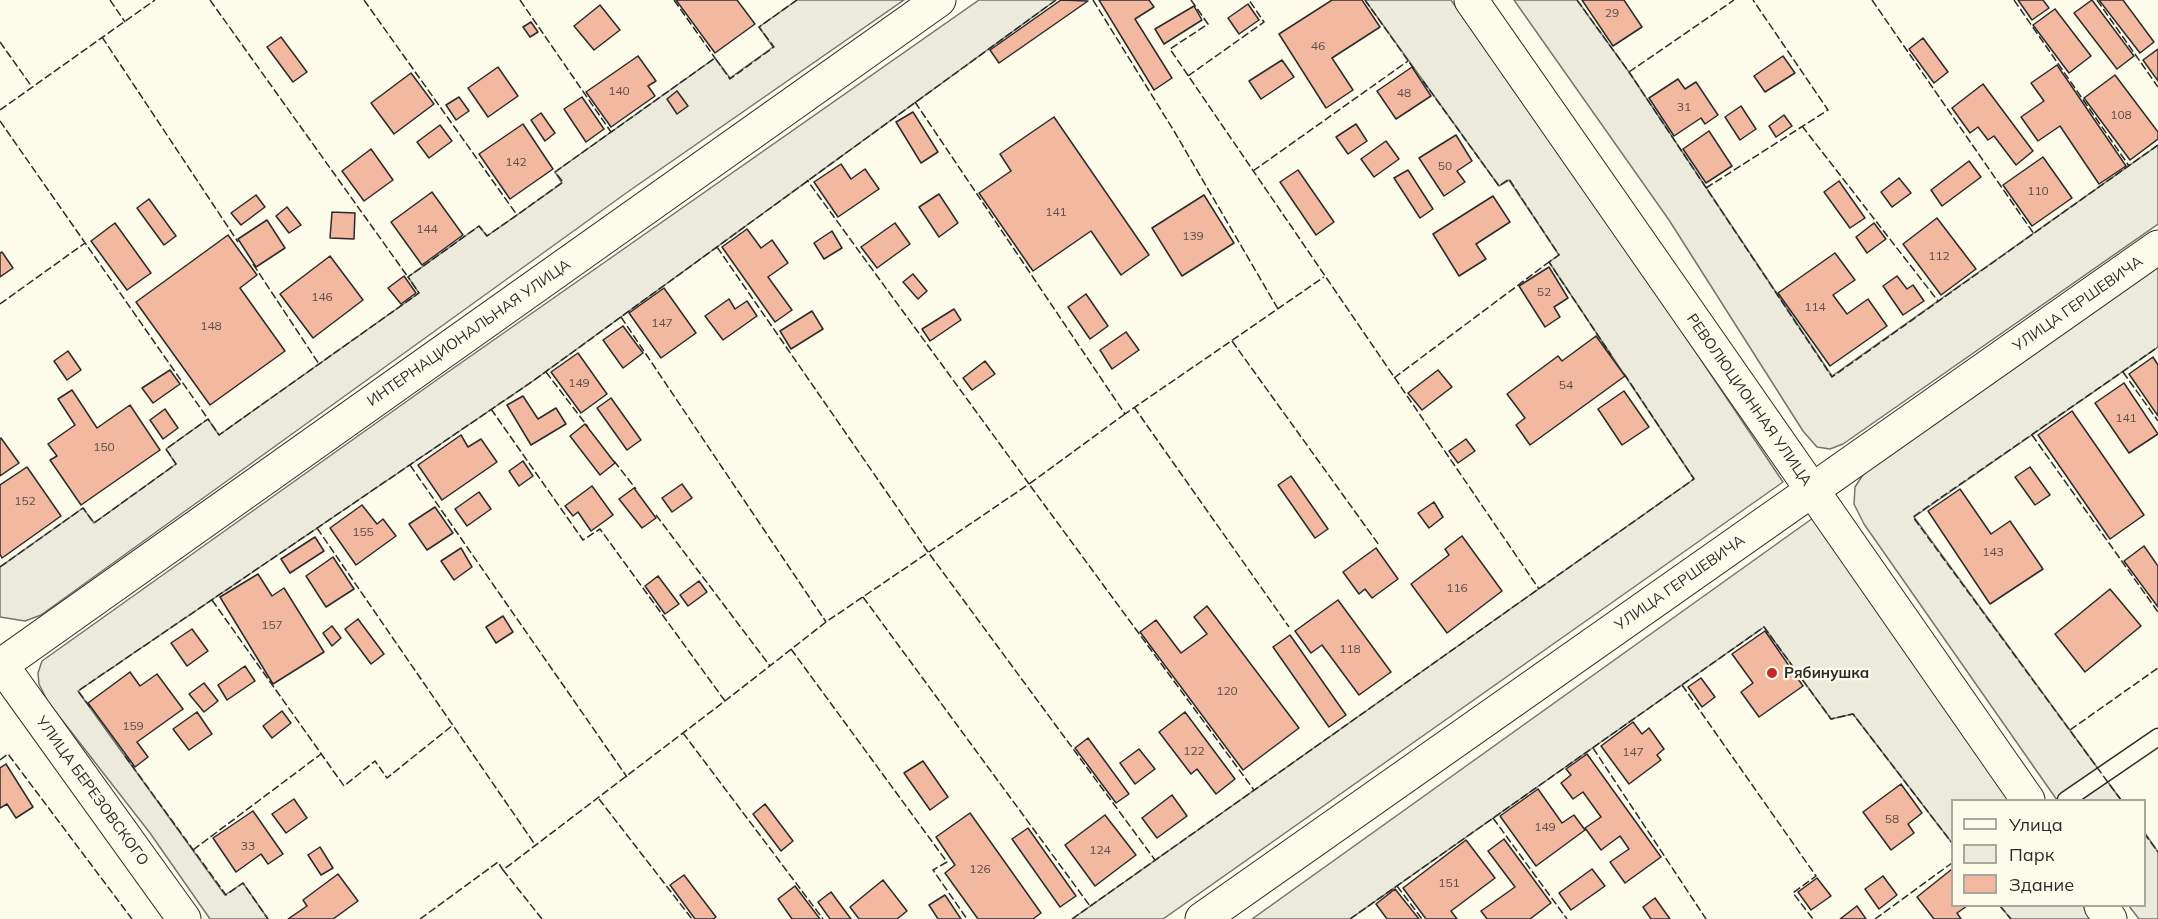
<!DOCTYPE html>
<meta charset="utf-8">
<style>
body{margin:0}
#map{position:relative;width:2158px;height:919px;overflow:hidden;background:#fdfbea;font-family:Mulish,sans-serif}
canvas{display:block}
.legend{position:absolute;left:1951px;top:799px;width:195px;height:108px;box-sizing:border-box;background:#fdfbea;border:2px solid #a9a89e;margin:0;padding:8px 10px;list-style:none;font-size:18px;color:#2b2b2b}
.legend li{display:flex;align-items:center;gap:12px;height:30px}
.legend b{width:30px;border:2px solid #a9a89e}
</style>
<div id="map">
<canvas width="2158" height="919"></canvas>
<ul class="legend">
<li><b style="height:8px;background:#fdfbea"></b>Улица</li>
<li><b style="height:16px;background:#ecebdb"></b>Парк</li>
<li><b style="height:16px;background:#f2b8a0"></b>Здание</li>
</ul>
</div>
<script>
const g = document.querySelector('canvas').getContext('2d');
g.lineJoin = 'round';
function paint(path, color) {
  g.fillStyle = color;
  g.fill(path, 'evenodd');
}
function toPath(rows) {
  const path = new Path2D();
  for (const r of rows) {
    path.moveTo(r[0], r[1]);
    for (let i = 2; i < r.length; i += 2) path.lineTo(r[i], r[i + 1]);
  }
  return path;
}
function strokePath(path, color, width, dash) {
  g.strokeStyle = color;
  g.lineWidth = width;
  g.lineCap = dash ? 'butt' : 'round';
  g.setLineDash(dash || []);
  g.stroke(path);
}
function label(font, color, halo, rows, align = 'center') {
  g.font = font + ' Mulish,sans-serif';
  g.lineWidth = 4.5;
  g.setLineDash([]);
  g.textBaseline = 'middle';
  g.strokeStyle = halo;
  g.fillStyle = color;
  for (const [text, x, y, turn = 0] of rows) {
    g.save();
    g.translate(x, y);
    g.rotate((+turn || 0) * Math.PI / 180);
    g.textAlign = isNaN(turn) ? turn : align;
    if (halo) g.strokeText(text, 0, 0);
    g.fillText(text, 0, 0);
    g.restore();
  }
}
const green = toPath([
 [797,0,904,0,629,191,41,615,25,621,0,617,0,567,83,508,94,523,176,464,166,449,208,419,219,435,419,293,408,277,479,226,487,236,517,215,562,183,555,172,715,58,730,78,773,47,759,27,797,0],
 [979,0,1056,0,533,381,78,691,225,895,243,883,268,919,210,919,150,833,48,702,39,684,38,673,42,661,438,379,979,0],
 [1365,0,1451,0,1681,330,1783,482,1163,919,1072,919,1694,479,1549,262,1559,255,1509,180,1499,186,1365,0],
 [1514,0,1577,0,1629,72,1832,376,2158,145,2158,224,1843,444,1830,449,1817,447,1803,431,1669,220,1514,0],
 [2158,267,2158,347,1914,517,2121,800,2057,800,1864,524,1854,504,1855,487,1866,470,2158,267],
 [1813,518,2010,800,1952,800,1952,843,1853,714,1831,719,1764,627,1350,919,1252,919,1813,518],
 [2145,833,2158,852,2158,919,2139,919,2129,906,2144,906,2145,833],
 [2000,906,2083,906,2092,919,2011,919,2000,906]
]);
const building = toPath([
 [676,0,737,0,755,24,715,53,676,0],
 [1061,0,1088,1,999,63,990,50,1061,0],
 [1099,0,1149,0,1154,7,1135,19,1172,78,1154,90,1099,0],
 [1332,0,1362,0,1380,27,1332,58,1353,90,1326,108,1279,34,1332,0],
 [1582,0,1624,0,1642,27,1613,46,1582,0],
 [2018,0,2043,0,2049,8,2032,20,2018,0],
 [2092,0,2134,56,2117,69,2074,13,2092,0],
 [2099,0,2123,0,2154,42,2140,53,2099,0],
 [1248,4,1259,20,1239,34,1228,18,1248,4],
 [600,5,620,30,594,50,574,26,600,5],
 [1194,6,1202,20,1164,44,1155,29,1194,6],
 [2055,9,2091,56,2069,73,2033,25,2055,9],
 [531,22,538,32,530,37,523,27,531,22],
 [281,37,307,72,293,82,267,47,281,37],
 [1923,38,1948,72,1934,83,1909,49,1923,38],
 [2158,49,2158,81,2143,60,2158,49],
 [638,56,656,81,648,86,655,96,611,127,586,92,638,56],
 [1783,56,1795,73,1765,92,1754,76,1783,56],
 [1282,60,1294,77,1261,99,1249,81,1282,60],
 [2057,65,2126,166,2099,184,2060,126,2038,141,2021,117,2044,101,2031,83,2057,65],
 [498,67,518,96,488,117,468,88,498,67],
 [1412,67,1431,96,1396,119,1377,91,1412,67],
 [411,73,434,104,394,134,371,103,411,73],
 [2115,75,2158,132,2158,139,2130,160,2084,98,2115,75],
 [1678,79,1685,89,1696,82,1718,115,1705,124,1701,118,1674,136,1649,98,1678,79],
 [1983,84,2033,151,2016,165,1994,136,1988,140,1978,127,1970,133,1952,108,1983,84],
 [677,91,688,106,677,114,667,99,677,91],
 [459,97,469,111,456,120,446,105,459,97],
 [582,97,604,129,586,142,564,109,582,97],
 [1741,106,1756,129,1740,140,1725,117,1741,106],
 [913,112,938,152,921,163,896,122,913,112],
 [541,113,555,133,545,141,531,120,541,113],
 [1784,115,1792,126,1776,137,1769,126,1784,115],
 [1054,117,1149,255,1121,275,1091,231,1033,271,979,193,1011,171,1000,154,1054,117],
 [523,124,553,169,510,199,479,154,523,124],
 [1356,124,1367,141,1348,154,1336,137,1356,124],
 [440,125,452,141,429,158,417,142,440,125],
 [1709,131,1732,166,1706,183,1683,149,1709,131],
 [1456,135,1472,161,1457,171,1465,182,1444,196,1419,158,1456,135],
 [1386,141,1399,159,1374,177,1361,159,1386,141],
 [371,149,393,180,364,201,342,171,371,149],
 [2043,157,2072,198,2032,226,2003,185,2043,157],
 [1969,161,1981,177,1942,206,1931,190,1969,161],
 [841,164,851,179,865,169,879,189,838,217,814,182,841,164],
 [1298,170,1334,222,1316,235,1280,182,1298,170],
 [1408,170,1433,209,1420,218,1394,178,1408,170],
 [1899,178,1911,193,1892,207,1881,192,1899,178],
 [1839,181,1865,218,1850,228,1824,192,1839,181],
 [432,192,463,235,422,265,391,222,432,192],
 [939,194,958,223,939,237,919,207,939,194],
 [256,195,265,207,241,225,231,213,256,195],
 [1204,195,1234,243,1182,276,1152,228,1204,195],
 [1493,196,1510,222,1476,244,1486,259,1459,276,1433,234,1493,196],
 [149,199,176,236,164,245,137,208,149,199],
 [287,207,301,225,289,233,276,216,287,207],
 [332,212,355,213,354,239,330,238,332,212],
 [1937,218,1976,269,1941,295,1903,244,1937,218],
 [267,220,285,248,256,267,238,239,267,220],
 [115,223,151,273,127,290,91,241,115,223],
 [895,223,910,244,877,268,861,247,895,223],
 [1874,223,1886,239,1867,253,1856,237,1874,223],
 [747,229,761,248,772,240,788,263,768,277,792,310,775,322,722,247,747,229],
 [832,231,842,248,824,259,814,243,832,231],
 [228,235,257,275,240,288,285,351,210,405,136,302,228,235],
 [2,252,13,268,0,277,0,253,2,252],
 [1835,253,1855,280,1833,295,1847,314,1868,299,1887,326,1830,366,1778,293,1835,253],
 [330,256,363,300,313,338,280,294,330,256],
 [1549,267,1568,298,1554,307,1560,317,1545,327,1519,286,1549,267],
 [913,274,927,291,918,299,903,282,913,274],
 [404,276,416,293,401,304,388,288,404,276],
 [1897,276,1907,289,1913,285,1924,301,1903,315,1883,286,1897,276],
 [664,288,696,333,661,358,629,313,664,288],
 [1086,294,1108,326,1090,339,1068,307,1086,294],
 [729,299,735,309,747,301,757,316,723,340,705,316,729,299],
 [954,309,961,320,930,341,922,329,954,309],
 [812,311,823,329,791,349,780,331,812,311],
 [623,326,643,353,623,368,603,340,623,326],
 [1126,332,1139,350,1112,369,1100,350,1126,332],
 [1596,336,1625,376,1530,445,1516,425,1525,418,1507,394,1558,356,1562,361,1596,336],
 [68,351,81,370,67,380,54,361,68,351],
 [578,353,607,394,581,413,551,372,578,353],
 [2153,357,2158,365,2158,416,2129,374,2153,357],
 [985,361,995,374,972,390,963,378,985,361],
 [170,370,180,384,153,403,142,388,170,370],
 [1438,370,1452,387,1422,410,1408,393,1438,370],
 [2124,383,2158,434,2129,453,2095,403,2124,383],
 [72,390,97,428,130,405,160,450,81,505,50,460,57,456,48,444,75,425,58,399,72,390],
 [1624,391,1649,427,1622,445,1598,409,1624,391],
 [523,396,538,419,556,408,566,424,531,445,507,405,523,396],
 [611,398,641,440,627,450,597,408,611,398],
 [165,409,178,428,163,439,150,420,165,409],
 [2072,411,2144,515,2110,539,2038,435,2072,411],
 [585,424,615,463,600,475,570,436,585,424],
 [461,435,468,447,481,439,497,462,442,500,418,465,461,435],
 [1,438,19,463,0,476,0,439,1,438],
 [1466,439,1475,451,1458,463,1449,451,1466,439],
 [523,461,533,476,519,486,509,471,523,461],
 [27,467,61,516,2,558,0,554,0,485,27,467],
 [2030,467,2050,495,2035,505,2015,477,2030,467],
 [1291,476,1328,529,1315,538,1278,485,1291,476],
 [682,484,692,498,672,512,662,498,682,484],
 [592,486,613,515,591,531,578,512,573,516,565,506,592,486],
 [634,488,656,518,642,528,619,499,634,488],
 [1960,489,1991,534,2010,521,2043,569,1990,604,1928,511,1960,489],
 [479,492,491,509,467,526,455,509,479,492],
 [1434,502,1443,517,1429,528,1418,513,1434,502],
 [362,505,377,524,383,519,396,536,356,565,330,528,362,505],
 [435,507,453,533,427,550,409,524,435,507],
 [1462,536,1502,591,1447,633,1411,584,1449,555,1445,549,1462,536],
 [315,537,324,551,290,573,281,559,315,537],
 [2144,546,2158,566,2158,607,2124,561,2144,546],
 [461,548,472,567,454,580,441,561,461,548],
 [1376,548,1398,579,1372,598,1365,589,1359,594,1343,572,1376,548],
 [333,557,354,589,326,607,306,576,333,557],
 [258,574,272,596,284,588,324,652,273,684,220,597,258,574],
 [658,576,679,604,665,614,645,586,658,576],
 [699,581,707,592,688,606,680,595,699,581],
 [2110,589,2141,626,2085,672,2055,634,2110,589],
 [1338,600,1391,672,1359,695,1322,645,1311,653,1295,631,1338,600],
 [1207,606,1299,728,1243,770,1140,632,1156,620,1181,653,1207,634,1194,617,1207,606],
 [503,616,513,632,496,643,486,627,503,616],
 [358,619,384,654,371,664,345,629,358,619],
 [332,626,341,638,332,646,323,633,332,626],
 [192,629,208,651,187,666,171,643,192,629],
 [1765,631,1803,686,1759,717,1741,692,1753,683,1732,654,1765,631],
 [1290,635,1346,715,1329,727,1273,647,1290,635],
 [245,666,255,681,227,700,218,685,245,666],
 [130,672,140,686,157,674,183,709,137,742,148,757,135,767,88,703,130,672],
 [1701,678,1715,697,1702,707,1688,687,1701,678],
 [204,683,218,701,204,712,189,694,204,683],
 [282,711,291,723,272,738,263,726,282,711],
 [197,712,212,734,189,750,173,729,197,712],
 [1185,712,1235,779,1216,794,1197,769,1191,774,1159,732,1185,712],
 [1633,722,1642,734,1649,728,1664,749,1657,755,1661,760,1629,784,1601,746,1633,722],
 [1088,738,1129,794,1116,803,1075,748,1088,738],
 [1139,749,1155,769,1135,784,1120,763,1139,749],
 [1587,754,1661,857,1625,883,1610,862,1629,849,1620,836,1601,850,1585,828,1601,817,1583,792,1573,799,1561,783,1571,775,1566,769,1587,754],
 [923,761,948,797,930,810,904,773,923,761],
 [6,764,33,807,16,818,7,804,0,808,0,768,6,764],
 [1901,784,1922,813,1908,824,1914,833,1891,850,1863,812,1901,784],
 [1538,789,1562,823,1574,815,1585,830,1536,866,1500,816,1538,789],
 [1172,795,1187,816,1157,838,1142,818,1172,795],
 [294,799,307,818,286,833,272,814,294,799],
 [765,804,793,841,781,851,753,814,765,804],
 [253,811,283,854,268,864,261,854,236,872,213,838,253,811],
 [970,813,1041,913,1033,919,978,919,945,873,955,865,936,837,970,813],
 [1105,815,1136,855,1095,886,1065,845,1105,815],
 [1028,828,1076,896,1060,907,1012,839,1028,828],
 [1504,839,1551,903,1530,919,1487,919,1481,911,1515,887,1488,851,1504,839],
 [1466,840,1495,878,1451,911,1457,919,1426,919,1403,888,1466,840],
 [320,847,333,868,321,875,308,855,320,847],
 [1592,869,1605,886,1571,910,1559,893,1592,869],
 [1952,869,1952,906,1967,906,1957,913,1961,919,1934,919,1917,897,1952,869],
 [338,874,358,901,333,919,288,919,307,906,303,900,338,874],
 [684,875,716,917,713,919,695,919,670,885,684,875],
 [1883,876,1897,895,1879,909,1865,889,1883,876],
 [1817,878,1831,896,1811,910,1798,892,1817,878],
 [883,880,907,911,897,919,859,919,850,907,883,880],
 [795,886,820,919,792,919,778,899,795,886],
 [1395,889,1419,919,1387,919,1376,904,1395,889],
 [831,892,851,919,830,919,818,902,831,892],
 [945,895,961,919,938,919,929,905,945,895],
 [1655,898,1670,919,1651,919,1643,907,1655,898],
 [1857,906,1866,919,1840,919,1857,906]
]);
const lane = toPath([
 [2066,800,2158,737]
]);
const street = toPath([
 [1471,0,2028,800],
 [0,663,184,919],
 [0,666,939,0],
 [2101,906,2110,919],
 [1202,919,2158,247]
]);
const fence = toPath([
 [110,0,125,22],
 [210,0,408,277],
 [364,0,517,215],
 [520,0,611,132],
 [674,0,715,58],
 [1093,0,1174,131,1278,309],
 [1191,0,1208,24,1170,49,1539,589],
 [1365,0,1414,69],
 [1577,0,1629,72,1832,377,2158,145],
 [1872,0,2034,234],
 [2014,0,2129,166],
 [2097,0,2158,87],
 [102,37,238,242],
 [0,42,32,87],
 [1629,72,1734,0],
 [1188,76,1264,22,1249,0],
 [1423,81,1499,186,1509,179,1559,255,1549,262,1611,355],
 [915,102,1125,414,1324,277],
 [0,110,155,0],
 [0,121,208,419],
 [1802,126,1938,301],
 [1253,171,1408,61],
 [1706,188,1828,110,1753,0],
 [717,247,928,552,1155,860],
 [253,264,319,364],
 [0,304,85,243],
 [621,317,826,622],
 [1232,341,1379,545],
 [546,372,588,427],
 [2123,372,2158,421],
 [1394,378,1549,262],
 [1134,407,1289,627],
 [491,409,583,540,600,529,725,701],
 [1125,414,1029,484,1254,790],
 [2032,435,2158,612],
 [614,461,636,489],
 [410,465,627,777],
 [656,515,770,666],
 [317,528,536,846],
 [0,567,83,508,94,523,176,464,166,449,208,419,219,435,419,293,408,277,479,226,487,236,517,215,563,182,555,172,715,58,730,79,774,47,759,27,797,0],
 [863,597,1090,906],
 [212,600,344,786,375,761,387,778,453,725],
 [791,649,947,862,933,870,967,919],
 [1682,685,1816,876,1793,893,1813,919],
 [90,707,78,691,533,381,1056,0],
 [2070,730,2158,668],
 [683,733,823,919],
 [1593,748,1706,919],
 [125,756,226,895,243,883,268,919],
 [0,760,8,754,132,919],
 [599,799,692,919],
 [2121,800,1913,517,2158,347],
 [1493,818,1567,919],
 [2144,833,2158,852],
 [193,850,321,754],
 [1397,886,1422,919],
 [2000,906,2011,919],
 [420,919,498,862,503,870],
 [542,919,503,870,725,701,826,622,1029,484,807,180],
 [1072,919,1694,479,1623,372],
 [1350,919,1764,627,1831,719,1853,714,1952,843],
 [1875,919,1952,863]
]);
const markers = [
 [1772,673,6,"#c62828"]
];
const numberNames = [
 ["29",1612,13],
 ["46",1318,46],
 ["140",619,91],
 ["48",1404,93],
 ["31",1684,107],
 ["108",2121,115],
 ["142",516,162],
 ["50",1445,166],
 ["110",2038,191],
 ["141",1056,212],
 ["144",427,229],
 ["139",1193,236],
 ["112",1939,256],
 ["52",1544,292],
 ["146",322,297],
 ["114",1815,307],
 ["147",662,323],
 ["148",211,326],
 ["149",579,383],
 ["54",1566,385],
 ["141",2126,418],
 ["150",104,447],
 ["152",25,501],
 ["155",363,532],
 ["143",1993,552],
 ["116",1457,588],
 ["157",272,625],
 ["118",1350,649],
 ["120",1227,691],
 ["159",133,726],
 ["122",1194,751],
 ["147",1633,752],
 ["58",1892,819],
 ["149",1545,827],
 ["33",248,846],
 ["124",1100,850],
 ["126",980,869],
 ["151",1449,883]
];
const streetNames = [
 ["УЛИЦА ГЕРШЕВИЧА",2078,304,-35],
 ["ИНТЕРНАЦИОНАЛЬНАЯ УЛИЦА",469,333,-35],
 ["РЕВОЛЮЦИОННАЯ УЛИЦА",1749,400,55],
 ["УЛИЦА ГЕРШЕВИЧА",1680,583,-35],
 ["УЛИЦА БЕРЕЗОВСКОГО",92,791,54]
];
const poiNames = [
 ["Рябинушка",1784,673]
];
paint(green, '#ecebdb');
strokePath(green, '#74746e', 1.5);
paint(building, '#f2b8a0');
strokePath(building, '#2b2b2b', 1.5);
strokePath(lane, '#2b2b2b', 19);
strokePath(street, '#2b2b2b', 35);
strokePath(lane, '#fdfbea', 16);
strokePath(street, '#fdfbea', 33);
strokePath(fence, '#2b2b2b', 1.5, [8, 3]);
for (const [x, y, r, color] of markers) {
  const dot = new Path2D();
  dot.arc(x, y, r, 0, 2 * Math.PI);
  g.fillStyle = color;
  g.fill(dot);
  strokePath(dot, '#fdfbea', 2);
}
label('12px', '#5d4e48', null, numberNames);
label('15px', '#2b2b2b', '#fdfbea', streetNames);
label('bold 15px', '#2b2b2b', '#fdfbea', poiNames, 'left');
</script>
